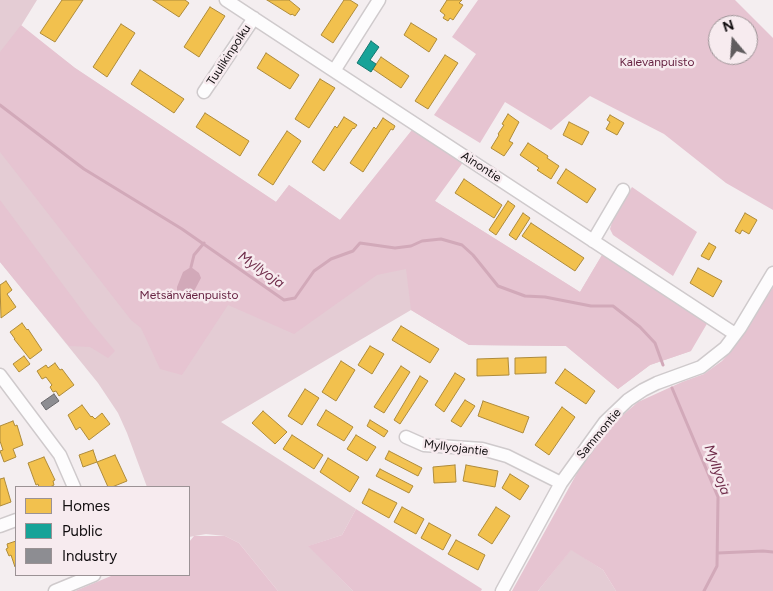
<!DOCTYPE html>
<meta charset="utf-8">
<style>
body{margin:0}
#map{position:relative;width:773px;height:591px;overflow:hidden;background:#f4eef0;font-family:Figtree,sans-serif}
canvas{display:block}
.legend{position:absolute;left:15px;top:486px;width:175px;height:90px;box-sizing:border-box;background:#f7ebef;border:1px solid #9b9295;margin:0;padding:6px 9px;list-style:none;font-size:15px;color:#110d0f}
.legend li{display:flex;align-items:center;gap:10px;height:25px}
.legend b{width:25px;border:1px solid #9b9295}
.north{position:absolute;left:708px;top:15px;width:50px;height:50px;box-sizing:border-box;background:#f7ebef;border:1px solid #9b9295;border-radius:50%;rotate:342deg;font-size:14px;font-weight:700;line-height:20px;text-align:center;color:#110d0f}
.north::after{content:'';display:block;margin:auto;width:18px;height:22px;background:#605c5e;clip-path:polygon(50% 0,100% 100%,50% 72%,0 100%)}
</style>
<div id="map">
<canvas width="773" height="591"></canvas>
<ul class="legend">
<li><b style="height:14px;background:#f2c14e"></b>Homes</li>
<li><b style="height:14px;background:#17a398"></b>Public</li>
<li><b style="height:14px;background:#8d8d92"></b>Industry</li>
</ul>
<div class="north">N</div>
</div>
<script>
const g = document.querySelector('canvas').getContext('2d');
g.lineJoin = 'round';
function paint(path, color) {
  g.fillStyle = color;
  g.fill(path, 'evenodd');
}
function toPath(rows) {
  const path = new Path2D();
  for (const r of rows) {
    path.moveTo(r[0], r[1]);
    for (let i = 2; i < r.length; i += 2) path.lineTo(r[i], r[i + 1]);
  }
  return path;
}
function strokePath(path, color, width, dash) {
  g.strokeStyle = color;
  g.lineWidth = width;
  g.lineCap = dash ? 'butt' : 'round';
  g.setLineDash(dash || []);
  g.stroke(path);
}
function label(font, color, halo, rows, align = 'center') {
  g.font = font + ' Figtree,sans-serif';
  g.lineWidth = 5;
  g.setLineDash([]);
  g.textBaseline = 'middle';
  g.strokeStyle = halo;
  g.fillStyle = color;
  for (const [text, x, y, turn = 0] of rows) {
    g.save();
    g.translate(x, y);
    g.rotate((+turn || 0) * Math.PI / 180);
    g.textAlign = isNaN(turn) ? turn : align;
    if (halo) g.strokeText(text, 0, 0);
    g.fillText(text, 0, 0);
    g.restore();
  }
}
const green = toPath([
 [0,0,37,0,21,26,75,68,276,202,289,185,340,220,412,130,435,201,580,292,602,255,691,351,650,365,618,389,566,346,469,345,411,310,221,422,356,509,342,535,309,546,353,591,278,591,239,543,225,536,206,534,189,537,189,487,147,487,127,433,118,413,98,383,0,262],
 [571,549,603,570,616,591,538,591]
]);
const forest = toPath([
 [478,0,735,0,773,38,773,210,726,183,664,134,590,96,551,130,505,102,480,143,434,115,476,54,452,37],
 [718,25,748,25,748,55,718,55],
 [21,25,75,68,276,202,289,185,340,220,412,130,464,161,435,201,580,292,602,255,708,322,691,351,650,365,618,389,566,346,469,345,411,310,406,269,377,275,294,334,228,305,182,375,160,369,141,328,131,320,0,152,0,52],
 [632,187,697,232,673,276,613,235,610,229,613,219],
 [0,200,90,321,115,351,108,358,90,347,69,346,0,262],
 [773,287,773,591,616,591,603,570,571,550,538,591,512,591,587,455,610,426,638,402,682,382,704,374,722,361,735,346],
 [356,509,433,558,482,589,481,591,353,591,308,546,342,535],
 [194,536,225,536,239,543,278,591,75,591,111,576,189,575,189,542]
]);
const water = toPath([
 [191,267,199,273,201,278,193,293,188,297,185,298,177,292,177,287,183,272]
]);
const homes = toPath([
 [62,0,83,0,55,42,40,33,62,0],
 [153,0,185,0,189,3,179,17,153,0],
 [267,0,289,0,300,9,295,16,292,14,291,15,267,0],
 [344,0,350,0,358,5,333,43,321,35,344,0],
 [447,0,462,0,459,3,463,5,453,20,450,18,448,21,443,18,445,15,440,11,447,0],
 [210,7,225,16,199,57,184,47,210,7],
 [411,23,437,39,429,52,404,35,411,23],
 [121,24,135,33,107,77,93,67,121,24],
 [266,53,299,75,290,89,257,68,266,53],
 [445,55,458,63,428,109,415,101,445,55],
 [381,57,409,76,401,88,373,69,381,57],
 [140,70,184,99,174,113,131,84,140,70],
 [320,79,335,88,309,128,295,119,320,79],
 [205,113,249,141,240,156,196,127,205,113],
 [508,114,519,122,509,141,513,143,504,156,491,148,499,135,498,134,504,125,502,124,508,114],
 [610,115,624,123,617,135,606,129,610,122,607,120,610,115],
 [344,117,357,125,354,129,353,128,324,171,312,162,335,126,337,128,344,117],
 [383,118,395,126,393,130,391,129,363,172,350,163,374,127,376,129,383,118],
 [569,122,589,132,582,145,563,135,569,122],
 [287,131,301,141,273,185,258,175,287,131],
 [528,143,548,156,547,158,559,166,551,179,537,170,539,168,520,155,528,143],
 [566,169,596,189,587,203,557,183,566,169],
 [464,179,502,205,494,218,455,193,464,179],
 [508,201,515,206,496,235,489,230,508,201],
 [523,213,530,218,516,240,509,235,523,213],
 [745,213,757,220,749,234,742,230,740,234,735,231,745,213],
 [531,223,584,258,575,271,522,236,531,223],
 [709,243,716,247,709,260,701,256,709,243],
 [698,268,722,281,713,297,690,283,698,268],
 [6,281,12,290,7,294,16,307,1,318,0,285,6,281],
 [22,323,27,330,28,329,42,350,30,359,14,339,15,339,10,332,22,323],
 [401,326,439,349,430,363,392,340,401,326],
 [370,346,384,354,372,374,358,365,370,346],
 [24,356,30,364,19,372,13,364,24,356],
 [546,357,546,373,515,374,515,358,546,357],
 [508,358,509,375,477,376,477,359,508,358],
 [341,361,355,370,336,401,322,392,341,361],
 [55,363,60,370,62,369,74,385,59,396,56,391,53,392,50,387,52,385,46,377,42,379,37,371,46,365,48,368,55,363],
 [401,366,410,372,384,413,374,407,401,366],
 [565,369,595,391,586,404,555,383,565,369],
 [455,373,465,379,444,412,435,405,455,373],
 [420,376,428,381,400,424,394,420,420,376],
 [305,389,319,398,302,425,288,416,305,389],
 [465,400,475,406,461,427,451,421,465,400],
 [483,401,529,417,523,433,478,416,483,401],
 [82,405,91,417,92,416,95,419,102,413,110,424,89,440,80,427,76,430,68,415,82,405],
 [562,407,575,417,549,455,535,445,562,407],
 [326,410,353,427,344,441,317,425,326,410],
 [263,411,287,432,275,444,252,423,263,411],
 [370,420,388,431,384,437,367,426,370,420],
 [13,421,15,426,17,425,23,445,13,449,16,457,4,462,0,451,3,450,0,441,0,426,13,421],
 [292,435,323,455,314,469,283,449,292,435],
 [356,435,376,447,367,461,347,449,356,435],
 [93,450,97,462,83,467,79,455,93,450],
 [389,451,422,468,418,476,385,459,389,451],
 [115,455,127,481,112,487,108,487,97,462,115,455],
 [44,457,55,480,53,481,54,485,50,487,39,487,38,484,36,485,28,463,44,457],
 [328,458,359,477,350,492,320,472,328,458],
 [455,465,456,482,434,483,433,467,455,465],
 [466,465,498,471,495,487,463,481,466,465],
 [380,469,413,486,409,493,376,476,380,469],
 [510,474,529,486,520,500,502,488,510,474],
 [4,478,11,502,0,506,0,479,4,478],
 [369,489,397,503,389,518,362,503,369,489],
 [402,507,424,519,416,534,394,522,402,507],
 [496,507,510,516,492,544,478,535,496,507],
 [429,523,451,535,443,550,421,538,429,523],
 [456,540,485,555,478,570,448,554,456,540],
 [16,541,16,567,15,567,11,555,9,556,6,549,8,548,7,544,16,541]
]);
const public = toPath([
 [371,41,379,47,370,60,376,64,371,72,357,63,371,41]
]);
const industry = toPath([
 [54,394,59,401,46,410,41,403,54,394]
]);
const stream = toPath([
 [0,105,84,169,182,229,284,300,295,298,314,271,331,259,353,251,360,243,395,248,411,246,422,241,441,239,462,245,473,255,498,286,525,296,545,297,591,306,613,306,640,327,655,343,663,365],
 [191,267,194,255,204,243],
 [672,388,718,497,717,566,704,591],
 [718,553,763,551,773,552]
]);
const minor = toPath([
 [226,0,735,334],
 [334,71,379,0],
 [204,92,254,18],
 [593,241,623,190],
 [0,375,60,455,74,487],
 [406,437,424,445,482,449,507,456,561,483],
 [0,526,16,520],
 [55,591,94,575],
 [502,591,561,483,605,422,628,400,643,390,657,383,701,367,725,348,740,328,773,273]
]);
const streetNames = [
 ["Tuulikinpolku",229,55,-57],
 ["Ainontie",481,167,33],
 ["Sammontie",599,434,-50],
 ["Myllyojantie",456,448,7]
];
const parkNames = [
 ["Kalevanpuisto",657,62],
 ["Metsänväenpuisto",189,295]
];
const waterNames = [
 ["Myllyoja",261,270,35],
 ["Myllyoja",717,470,70]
];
paint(green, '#e4ccd4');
paint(forest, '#e6c4d1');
paint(water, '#d2a9b9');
paint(homes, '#f2c14e');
strokePath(homes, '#ae8b3b', 1);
paint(public, '#17a398');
strokePath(public, '#15766f', 1);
paint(industry, '#8d8d92');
strokePath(industry, '#68676b', 1);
strokePath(stream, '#d2a9b9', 3);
strokePath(minor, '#cfcacc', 15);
strokePath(minor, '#fdfcfd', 12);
label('12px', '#110d0f', '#f7ebef', streetNames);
label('12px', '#672443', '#f7ebef', parkNames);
label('italic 14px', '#6f2c4a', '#f7ebef', waterNames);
</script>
